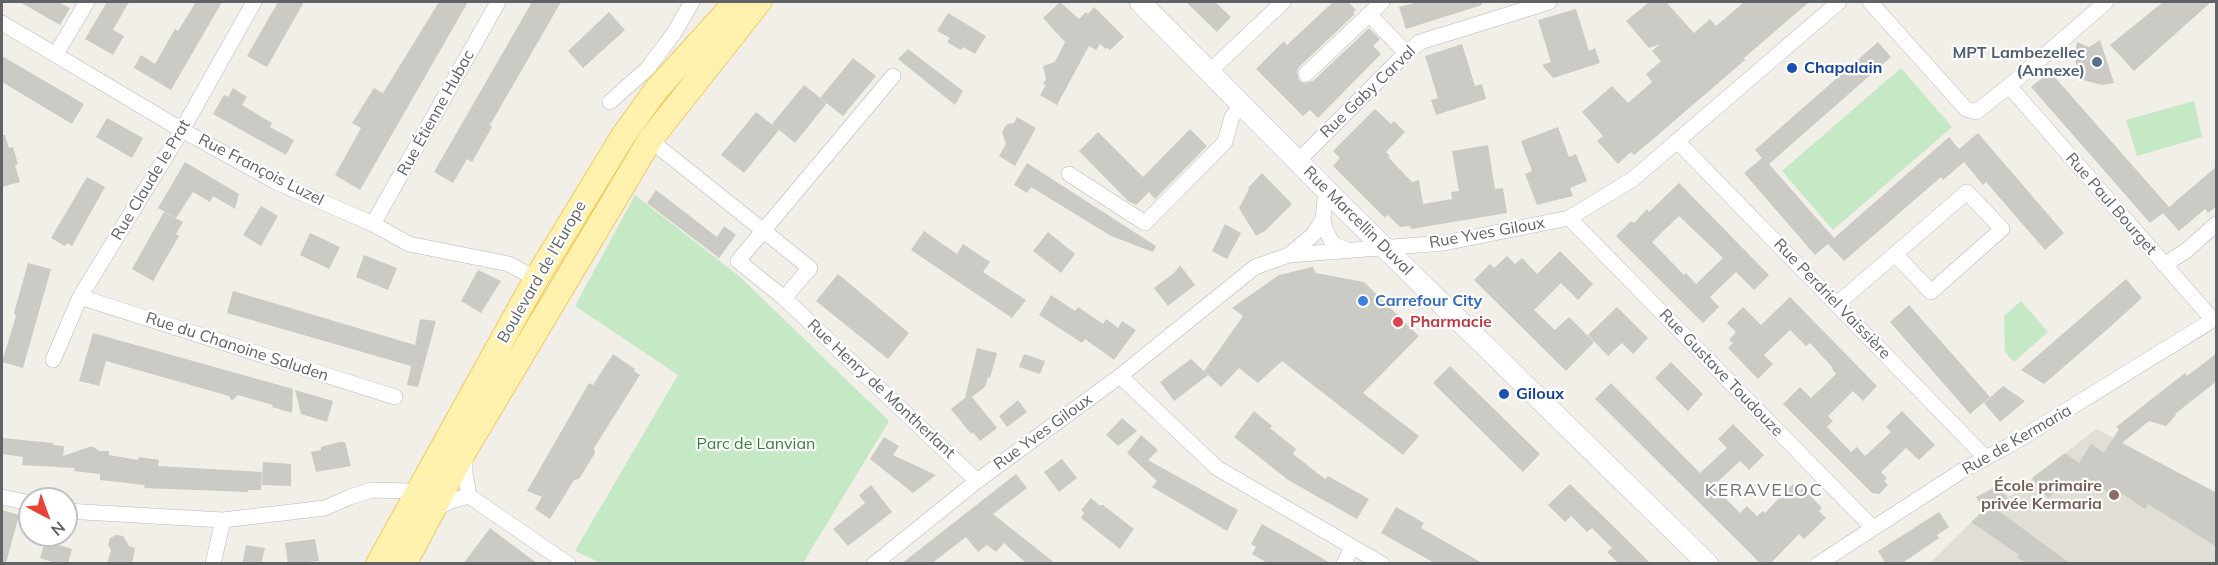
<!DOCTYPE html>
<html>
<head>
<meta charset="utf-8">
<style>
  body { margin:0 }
  #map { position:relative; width:2218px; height:565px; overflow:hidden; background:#f1efe8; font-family:Mulish,sans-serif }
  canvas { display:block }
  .frame { position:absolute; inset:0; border:3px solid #5f6368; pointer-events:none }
  .north { position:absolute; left:18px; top:487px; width:60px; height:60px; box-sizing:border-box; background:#fff; border:2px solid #bfc1c3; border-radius:50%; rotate:139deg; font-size:16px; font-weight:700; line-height:24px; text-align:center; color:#5f6368 }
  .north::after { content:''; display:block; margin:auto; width:21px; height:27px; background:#ea4335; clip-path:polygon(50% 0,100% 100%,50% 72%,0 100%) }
</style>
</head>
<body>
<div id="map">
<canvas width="2218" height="565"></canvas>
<div class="frame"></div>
<div class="north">N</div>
</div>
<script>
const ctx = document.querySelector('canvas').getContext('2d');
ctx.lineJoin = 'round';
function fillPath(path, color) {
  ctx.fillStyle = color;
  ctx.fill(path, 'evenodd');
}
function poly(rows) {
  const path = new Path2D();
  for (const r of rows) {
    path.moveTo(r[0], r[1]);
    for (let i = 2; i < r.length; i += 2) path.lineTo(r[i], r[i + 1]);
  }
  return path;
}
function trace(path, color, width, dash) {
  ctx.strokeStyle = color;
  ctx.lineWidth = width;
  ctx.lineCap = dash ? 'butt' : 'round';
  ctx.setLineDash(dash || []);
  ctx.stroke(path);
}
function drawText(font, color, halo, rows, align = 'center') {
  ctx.font = font + ' Mulish,sans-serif';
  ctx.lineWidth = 4.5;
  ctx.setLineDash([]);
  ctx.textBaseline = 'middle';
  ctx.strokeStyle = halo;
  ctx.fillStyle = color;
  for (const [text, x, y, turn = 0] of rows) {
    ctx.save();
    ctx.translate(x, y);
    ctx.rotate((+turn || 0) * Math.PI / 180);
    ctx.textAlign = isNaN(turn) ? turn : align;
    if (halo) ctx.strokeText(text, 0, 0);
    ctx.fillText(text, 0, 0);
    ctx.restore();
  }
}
fillPath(poly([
  [2096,429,2216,493,2216,563,1929,564,1984,510,1976,497,1999,484,2009,497]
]), '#e1ded6');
fillPath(poly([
  [1901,68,1952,127,1833,230,1782,171],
  [2194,101,2202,137,2137,156,2126,120],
  [635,195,739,276,889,421,803,563,601,563,575,551,678,375,575,306],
  [2021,301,2048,332,2014,362,2005,352,2004,316]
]), '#c5e8c5');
fillPath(poly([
  [20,2,58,2,70,8,60,25],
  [107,2,129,2,113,30,124,36,113,55,85,39],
  [196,2,222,2,171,90,134,68,141,55,155,64,175,29,178,31],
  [278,2,304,2,267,67,247,56],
  [439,2,468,2,360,190,335,175,361,128,352,123,374,88,383,93],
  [532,2,561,2,490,125,492,127,472,162,467,159,453,183,434,172],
  [1060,2,1079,19,1086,12,1088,14,1094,7,1124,37,1110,50,1107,48,1106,49,1100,44,1096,50,1089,46,1057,105,1040,95,1046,85,1043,84,1046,79,1043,66,1055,62,1065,42,1043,18],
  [1186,2,1215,2,1231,17,1217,32],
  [1333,2,1348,2,1356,10,1353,13,1355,14,1299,67,1297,72,1299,80,1304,83,1313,81,1369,28,1380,39,1373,46,1381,54,1318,118,1310,110,1303,116,1256,69,1284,41,1287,45],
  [1418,2,1482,2,1482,5,1406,29,1399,7],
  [1649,2,1666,2,1694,33,1710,19,1716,26,1744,2,1809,2,1744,58,1745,60,1659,134,1634,155,1631,152,1618,164,1597,141,1603,136,1582,112,1612,86,1628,103,1652,82,1646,74,1661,61,1652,51,1660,44,1649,48,1626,21],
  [2163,2,2211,2,2134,71,2110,45],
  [1576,9,1589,51,1595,48,1600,63,1553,78,1542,65,1551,62,1538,20],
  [609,12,625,30,583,68,568,51],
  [948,13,986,36,975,54,963,47,961,50,947,42,950,38,937,31],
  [2100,40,2114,83,2102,85,2078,79,2075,54,2077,42,2089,47],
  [1878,42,1891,57,1769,164,1834,238,1949,137,1959,149,1978,133,2064,233,2045,250,1986,182,1983,185,1964,162,1943,180,1941,177,1844,261,1828,244,1815,255,1744,173,1762,158,1755,150],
  [1462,44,1475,86,1482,84,1486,99,1436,115,1431,100,1438,98,1425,56],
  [908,49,963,91,955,105,898,59],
  [2,56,84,104,72,124,2,82],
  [853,58,876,76,843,116,820,98],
  [2047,74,2052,74,2169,207,2217,166,2217,206,2208,213,2205,209,2179,231,2163,213,2150,223,2031,87],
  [804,85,827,103,795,143,772,124],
  [233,88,247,97,242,105,272,123,270,127,294,140,286,155,213,114,224,95,228,97],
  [1375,109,1391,124,1394,121,1405,132,1386,152,1390,156,1388,157,1412,182,1419,180,1423,204,1452,199,1451,192,1459,191,1452,151,1488,145,1495,189,1503,188,1507,213,1411,229,1410,226,1400,227,1388,215,1385,218,1333,166,1340,158,1333,151],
  [756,112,779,130,744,173,721,155],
  [1017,117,1036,128,1015,166,999,156,1006,144,1002,132,1007,124,1014,123],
  [107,118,143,138,132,158,96,137],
  [1558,127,1569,157,1576,154,1587,181,1570,188,1573,196,1537,205,1525,174,1532,171,1521,141],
  [1190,129,1207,146,1155,199,1149,192,1136,205,1128,201,1079,151,1098,132,1143,177],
  [2,135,5,135,9,148,13,147,18,164,15,165,20,182,2,187],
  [185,162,239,194,235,209,213,196,210,202,193,192,176,218,158,208],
  [1027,163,1156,246,1153,252,1111,236,1031,187,1027,193,1014,185],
  [1262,173,1292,204,1265,231,1256,236,1239,208,1249,189,1248,188],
  [87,177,105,187,72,246,67,243,65,246,51,238],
  [1679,183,1769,275,1754,290,1736,272,1710,297,1719,307,1703,323,1616,236,1631,221,1634,223,1647,209,1649,212],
  [1679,216,1723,258,1696,284,1686,273,1684,275,1652,242],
  [656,190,717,237,724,226,736,235,719,258,647,203],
  [261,206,278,216,261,246,243,235],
  [164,212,183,222,176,234,179,236,153,281,132,269],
  [1225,224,1241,233,1227,259,1212,251],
  [924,231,957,254,963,244,990,262,983,272,1026,300,1012,318,911,250],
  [1048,232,1075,254,1061,273,1033,251],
  [310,233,340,247,329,269,300,255],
  [1560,251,1593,284,1578,300,1561,283,1534,310,1555,330,1569,317,1594,342,1566,371,1474,280,1490,264,1494,268,1507,256,1515,264,1522,258,1537,274],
  [364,255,397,268,388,290,356,277],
  [28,263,51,269,23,368,2,362,16,316,14,313],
  [1180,265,1195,285,1168,306,1154,288,1174,273],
  [1313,267,1316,273,1364,282,1419,336,1363,393,1419,436,1403,455,1282,361,1258,383,1239,368,1221,387,1204,371,1243,316,1232,308,1279,275],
  [478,270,501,281,481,313,461,301],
  [838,274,909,333,888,359,816,301],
  [2126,279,2142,298,2110,327,2044,384,2021,370],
  [233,291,415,345,420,319,436,321,418,387,407,385,411,366,227,313],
  [1051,295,1075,311,1078,307,1103,324,1106,319,1118,328,1122,321,1136,330,1114,360,1085,339,1082,343,1039,315],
  [1790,297,1877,386,1863,401,1853,391,1828,416,1833,421,1827,427,1851,452,1857,447,1865,456,1891,432,1886,427,1902,411,1935,445,1919,460,1906,448,1881,472,1887,478,1884,481,1888,485,1879,494,1872,493,1783,404,1800,387,1811,398,1836,374,1832,369,1833,368,1810,343,1806,346,1790,330,1764,355,1773,364,1758,379,1728,348,1733,343,1729,340,1736,332,1727,323,1743,307,1761,325],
  [1909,305,1990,397,1970,414,1890,322],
  [1617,307,1648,338,1633,354,1622,343,1608,356,1588,335],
  [93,333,293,389,292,413,272,407,273,405,238,395,232,401,229,396,106,361,99,386,79,381],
  [977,348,997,353,990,378,988,377,985,387,972,397,997,428,980,441,973,432,971,434,951,409,965,398],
  [2217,353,2217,381,2175,414,2176,415,2166,426,2149,421,2122,443,2217,493,2217,547,2148,504,2145,509,2121,493,2119,496,2109,490,2108,492,2088,479,2083,481,2069,481,2048,498,2032,478,2065,453,2079,463,2091,444,2104,453,2119,429,2116,427,2185,373,2187,376],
  [613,354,635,369,634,371,640,375,594,448,595,453,579,479,574,480,550,519,535,509,542,497,527,491,589,383,593,385],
  [1024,354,1045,361,1040,374,1019,367],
  [1191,359,1208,375,1174,401,1160,382],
  [1671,362,1703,394,1688,411,1655,378],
  [1450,366,1540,454,1523,472,1433,383],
  [1611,383,1700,473,1727,448,1718,439,1733,424,1764,455,1749,470,1740,461,1713,486,1740,513,1747,506,1757,516,1763,511,1765,513,1793,484,1800,491,1803,488,1822,508,1819,511,1826,518,1804,539,1799,534,1770,564,1761,564,1595,399],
  [2003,386,2025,401,2000,422,1984,403],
  [295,390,333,401,327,422,301,414],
  [1018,400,1027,412,1007,427,999,416],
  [1254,411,1272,426,1270,428,1296,449,1293,454,1325,479,1328,476,1369,499,1357,519,1288,480,1234,437],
  [1122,418,1137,431,1118,446,1106,435],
  [1141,435,1158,450,1148,460,1238,510,1227,531,1152,487,1157,481,1127,453],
  [884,437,899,446,893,455,936,475,913,493,870,459],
  [2,438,53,443,53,445,64,446,63,456,89,447,94,447,99,451,109,451,109,455,138,460,139,457,159,460,158,466,262,472,261,490,248,490,248,492,144,488,145,485,100,480,100,474,74,471,75,468,22,465,23,457,2,454],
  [339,442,345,442,351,466,316,472,311,452,321,450,321,447],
  [1062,459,1077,478,1059,492,1044,472],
  [263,462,291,464,291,486,262,485],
  [1016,474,1027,488,993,514,1056,564,1027,564,1004,543,996,552,987,545,978,552,966,537,931,564,901,564],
  [1570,484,1613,526,1651,564,1619,564,1607,552,1612,548,1592,528,1587,532,1571,516,1565,522,1548,505],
  [871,485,892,512,848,546,833,529,865,503,859,495],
  [1999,486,2008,500,1996,509,2071,564,2027,564,2017,557,2019,555,1971,522,1984,510,1976,497],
  [1091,498,1099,505,1103,505,1134,529,1120,549,1081,518,1084,513,1081,510],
  [1396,507,1424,523,1421,528,1484,564,1436,564,1381,533],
  [2,510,19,515,6,563,2,562],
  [1939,512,1949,527,1937,535,1939,538,1901,564,1886,564,1878,551],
  [1262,524,1303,547,1332,564,1269,564,1252,554,1256,547,1251,544],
  [490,528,503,538,538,564,463,564],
  [116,535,123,536,129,546,135,548,132,564,107,564,111,550,108,545,110,538],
  [315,539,319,561,288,564,285,543],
  [45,541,72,549,68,564,58,564,40,558],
  [246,545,265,548,261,564,242,564]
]), '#cccac5');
const minor = poly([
  [1870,2,1966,109,1976,112,2009,86,2106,2],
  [1369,14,1406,53],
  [2,23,182,130,276,182,373,224,409,244,509,264,536,279],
  [56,54,87,2],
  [1209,72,1283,2],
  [1306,74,1382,2],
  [893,76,738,261,784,298,977,481],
  [2009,86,2213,320],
  [610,102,648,68,674,33,692,2],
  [650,140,810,268,784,298],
  [1677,141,1986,458],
  [1298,161,1406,53,1420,42,1549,2],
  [1069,174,1145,223,1225,142,1232,117,1242,104],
  [1326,190,1323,219,1325,229,1333,244,1347,250],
  [1569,218,1873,528],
  [373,224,498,2],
  [1289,255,1313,235,1323,219],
  [2164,265,2187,250,2216,224],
  [80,297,395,397],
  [1837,304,1967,192,2002,229,1931,292,1895,254],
  [53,360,80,297,182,130,254,2],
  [1120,376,1217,468,1382,564],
  [465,457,465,474,469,496,568,564],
  [2,497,30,503],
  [433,510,451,501,469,496],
  [66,511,223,520,325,508,350,497,372,490,408,491,416,495],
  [213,564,223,520],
  [874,564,977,481,1120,376,1255,267,1289,255,1444,243,1569,218,1633,179,1839,2],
  [1344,564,1352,547],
  [1818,564,1963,470,2010,445,2216,318]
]);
const secondary = poly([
  [1140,2,1347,211,1708,564]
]);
const primary = poly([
  [378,564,536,279,623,136,656,90,736,2],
  [404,564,465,450,650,140,759,2]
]);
trace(minor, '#b5b8bc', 16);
trace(secondary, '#b6babf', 22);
trace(primary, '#f2c960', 26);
trace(minor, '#fff', 15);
trace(secondary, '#fff', 21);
trace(primary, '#fff2af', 24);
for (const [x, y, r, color] of [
  [2097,62,6,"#5c6f8a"],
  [1792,68,6,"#1a4fb4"],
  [1363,301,6,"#3f7fe0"],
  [1398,322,6,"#e0444e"],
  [1504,394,6,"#1a4fb4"],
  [2114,495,6,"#8d6e63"]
]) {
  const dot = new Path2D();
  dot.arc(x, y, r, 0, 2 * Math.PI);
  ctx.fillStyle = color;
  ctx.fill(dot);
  trace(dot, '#fff', 2);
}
drawText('bold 16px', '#4e5e75', '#fff', [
  ["MPT Lambezellec",2085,53],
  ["(Annexe)",2085,71]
], 'right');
drawText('bold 16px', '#164399', '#fff', [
  ["Chapalain",1804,68],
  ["Giloux",1516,394]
], 'left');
drawText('16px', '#5f6368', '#fff', [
  ["Rue Gaby Carval",1368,92,-44],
  ["Rue Étienne Hubac",436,113,-61],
  ["Rue François Luzel",261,170,27],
  ["Rue Claude le Prat",151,180,-59],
  ["Rue Paul Bourget",2111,204,49],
  ["Rue Marcellin Duval",1358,221,45],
  ["Rue Yves Giloux",1487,233,-10],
  ["Boulevard de l'Europe",542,272,-60],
  ["Rue Perdriel Vaissière",1832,299,46],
  ["Rue du Chanoine Saluden",237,347,18],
  ["Rue Gustave Toudouze",1721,373,46],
  ["Rue Henry de Montherlant",881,389,43],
  ["Rue Yves Giloux",1043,432,-36],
  ["Rue de Kermaria",2017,440,-30]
]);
drawText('bold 16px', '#366cbe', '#fff', [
  ["Carrefour City",1375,301]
], 'left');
drawText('bold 16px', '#be3a42', '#fff', [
  ["Pharmacie",1410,322]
], 'left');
drawText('16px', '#348238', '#fff', [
  ["Parc de Lanvian",756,444]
]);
drawText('bold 16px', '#785e54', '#fff', [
  ["École primaire",2102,486],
  ["privée Kermaria",2102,504]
], 'right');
ctx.letterSpacing = '1.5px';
drawText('18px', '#70757a', '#fff', [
  ["KERAVELOC",1764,491]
]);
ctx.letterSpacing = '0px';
</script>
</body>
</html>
